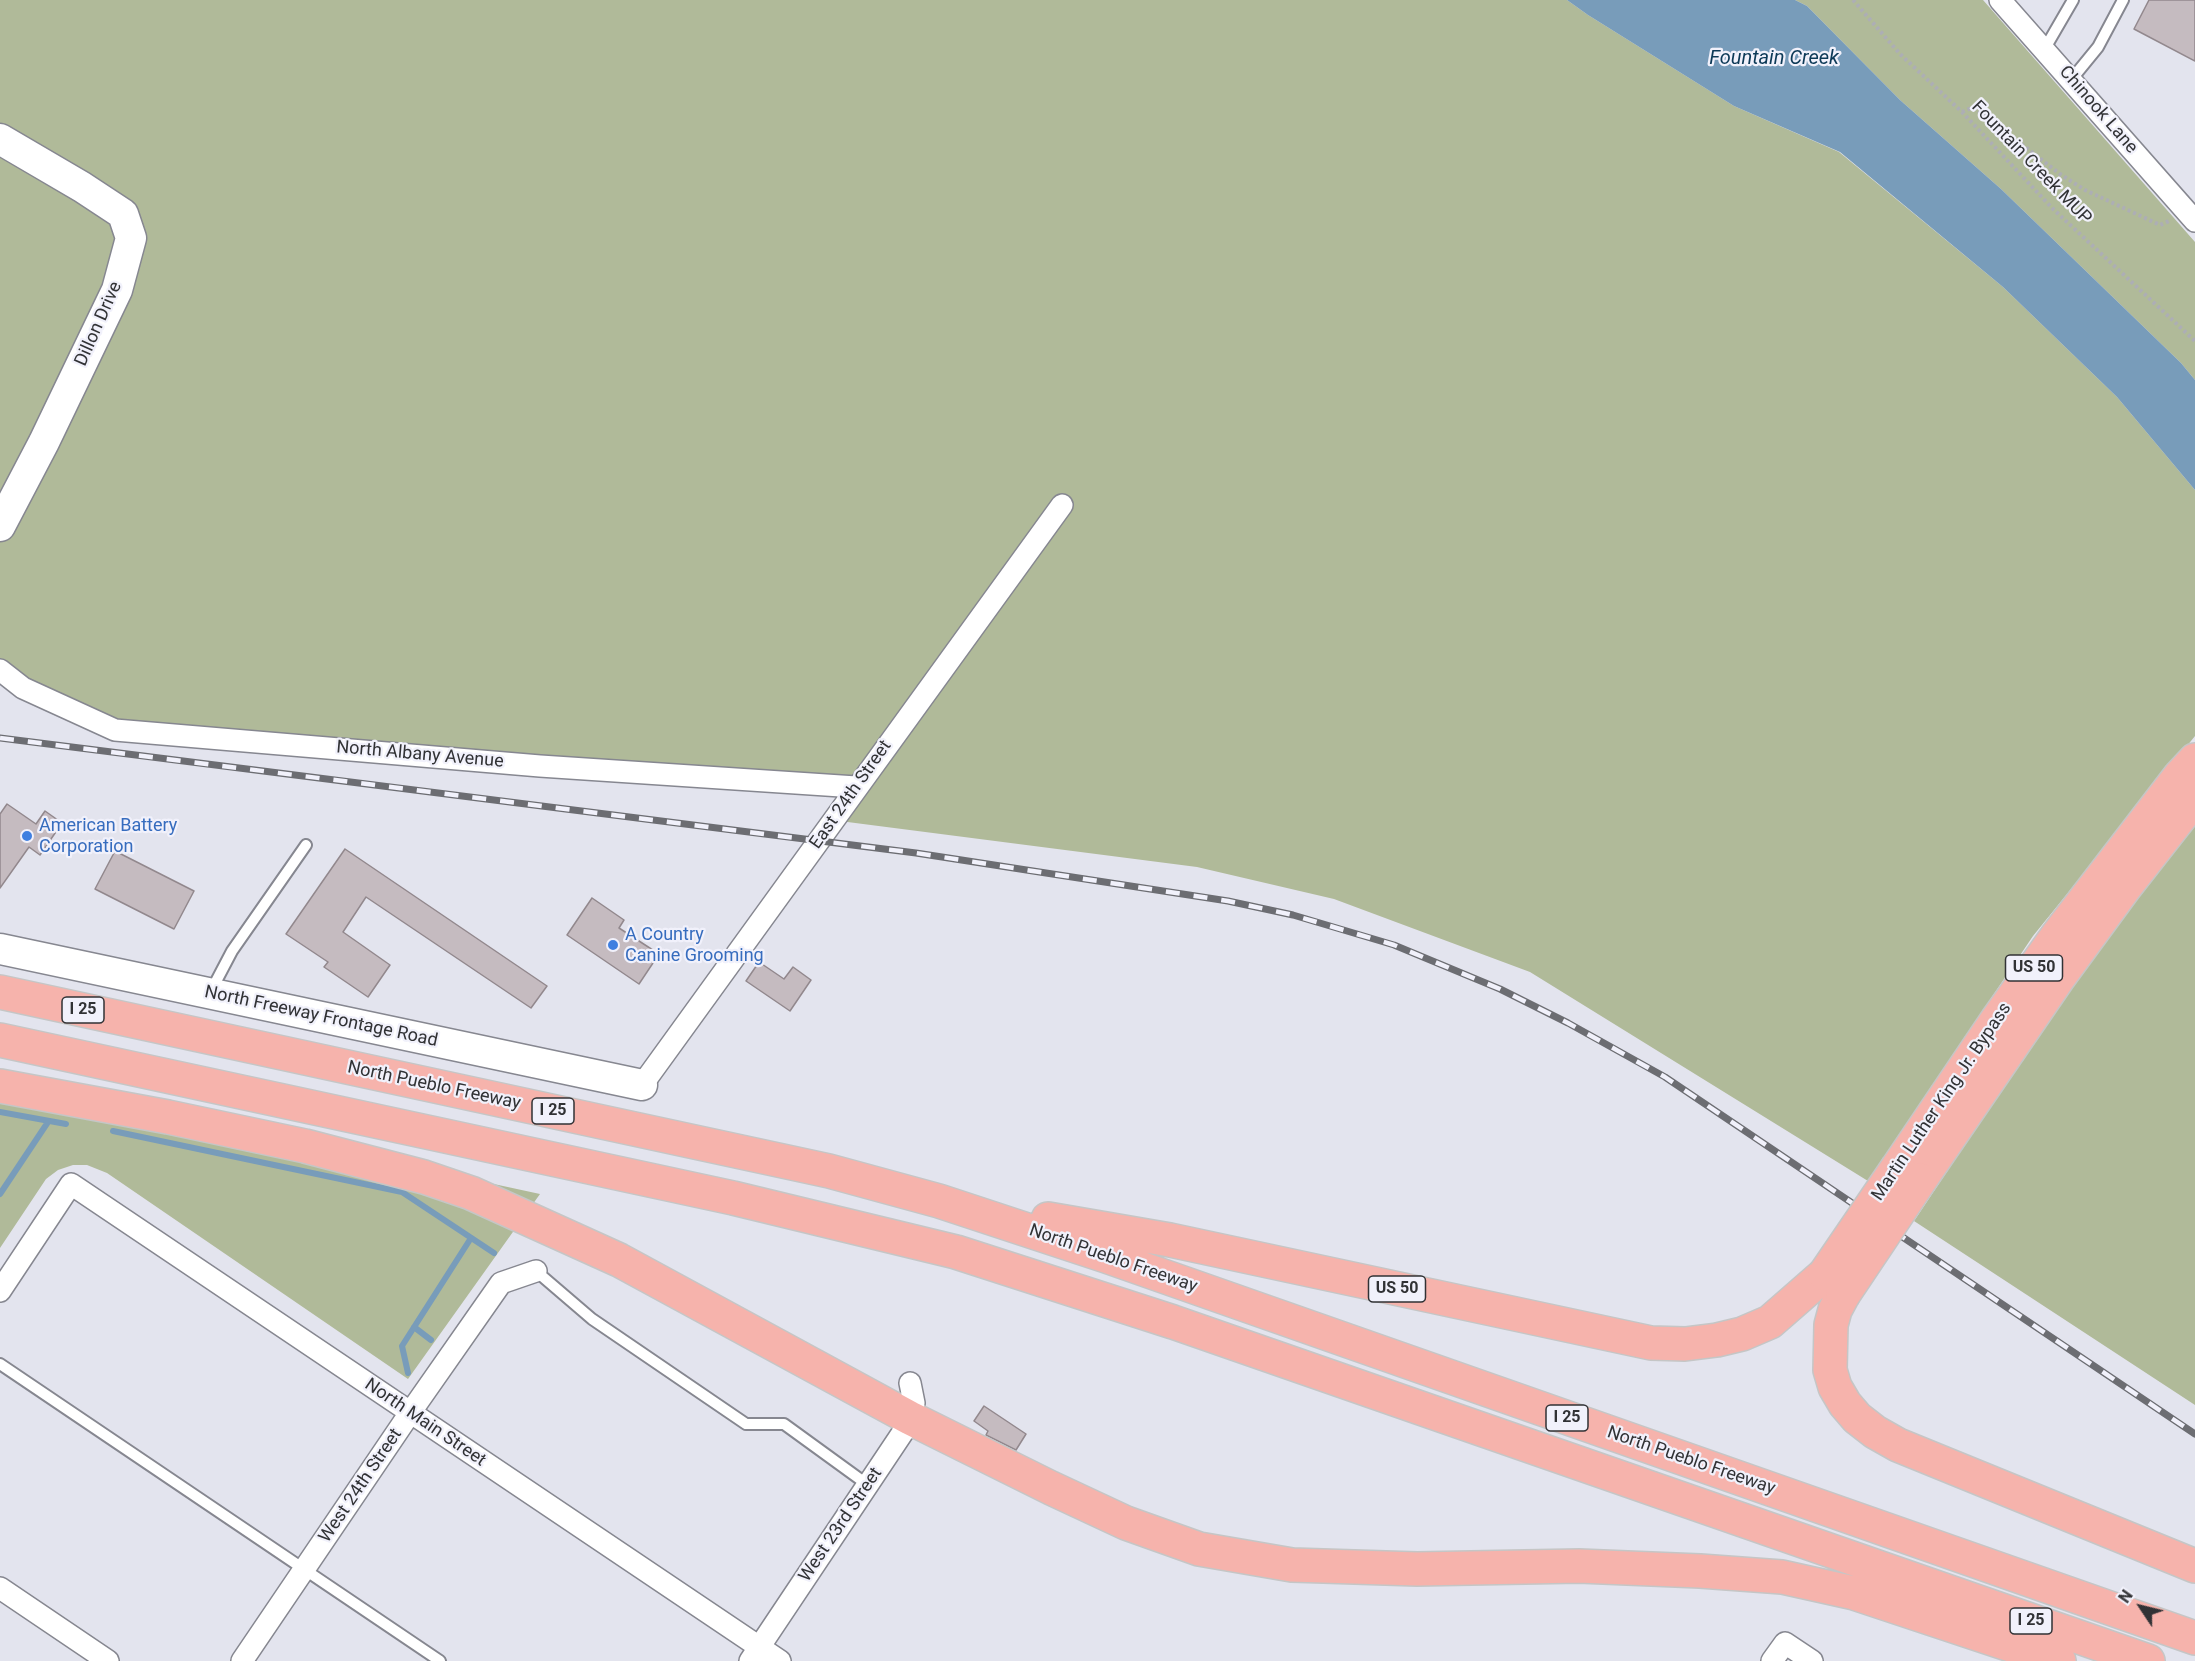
<!DOCTYPE html>
<html>
<head>
<meta charset="utf-8">
<style>
  body { margin:0 }
  #map { position:relative; width:2195px; height:1661px; overflow:hidden; background:#e3e4ee; font-family:Roboto,sans-serif }
  canvas { display:block }
  .north { position:absolute; left:2111px; top:1577px; width:60px; height:60px; -webkit-text-stroke:4px #f1f1fb; paint-order:stroke; rotate:305deg; font-size:16px; font-weight:700; line-height:24px; text-align:center; color:#313235 }
  .north::after { content:''; display:block; margin:auto; width:21px; height:27px; background:#313235; clip-path:polygon(50% 0,100% 100%,50% 72%,0 100%) }
</style>
</head>
<body>
<div id="map">
<canvas width="2195" height="1661"></canvas>
<div class="north">N</div>
</div>
<script>
const ctx = document.querySelector('canvas').getContext('2d');
ctx.lineJoin = 'round';
function fillPath(path, color) {
  ctx.fillStyle = color;
  ctx.fill(path, 'evenodd');
}
function poly(rows) {
  const path = new Path2D();
  for (const r of rows) {
    path.moveTo(r[0], r[1]);
    for (let i = 2; i < r.length; i += 2) path.lineTo(r[i], r[i + 1]);
  }
  return path;
}
function trace(path, color, width, dash) {
  ctx.strokeStyle = color;
  ctx.lineWidth = width;
  ctx.lineCap = dash ? 'butt' : 'round';
  ctx.setLineDash(dash || []);
  ctx.stroke(path);
}
function drawText(font, color, halo, rows, align = 'center') {
  ctx.font = font + ' Roboto,sans-serif';
  ctx.lineWidth = 4.5;
  ctx.setLineDash([]);
  ctx.textBaseline = 'middle';
  ctx.strokeStyle = halo;
  ctx.fillStyle = color;
  for (const [text, x, y, turn = 0] of rows) {
    ctx.save();
    ctx.translate(x, y);
    ctx.rotate((+turn || 0) * Math.PI / 180);
    ctx.textAlign = isNaN(turn) ? turn : align;
    if (halo) ctx.strokeText(text, 0, 0);
    ctx.fillText(text, 0, 0);
    ctx.restore();
  }
}
fillPath(poly([
  [0,0,1567,0,1588,15,1734,106,1839,152,2003,287,2117,397,2195,490,2195,736,2033,936,1868,1181,1530,972,1334,899,1197,867,832,820,856,788,115,730,0,670],
  [1795,0,1983,0,2195,242,2195,380,2181,363,2001,189,1900,100,1807,6],
  [2195,821,2195,1405,1914,1221,2090,957],
  [0,1077,540,1194,408,1379,107,1173,87,1165,73,1165,58,1170,46,1179,0,1248]
]), '#b0ba99');
fillPath(poly([
  [1567,0,1795,0,1807,6,1900,100,2001,189,2181,363,2195,380,2195,490,2117,397,2003,287,1840,152,1734,106,1588,15]
]), '#789cba');
trace(poly([
  [0,1112,66,1124],
  [113,1131,402,1192,494,1253],
  [0,1194,48,1122],
  [414,1327,431,1340],
  [408,1373,402,1346,471,1238]
]), '#789cba', 6);
const building = poly([
  [2149,0,2195,0,2195,61,2134,29,2149,0],
  [7,804,36,824,45,811,62,823,40,855,29,847,0,888,0,814,7,804],
  [345,849,547,986,531,1008,366,897,343,932,390,965,368,997,324,967,328,962,286,934,345,849],
  [115,851,194,891,174,929,95,889,115,851],
  [592,898,624,920,619,928,659,954,639,984,567,935,592,898],
  [759,962,784,979,793,967,811,980,790,1011,746,981,759,962],
  [984,1406,1026,1434,1016,1450,986,1435,988,1431,974,1421,984,1406]
]);
fillPath(building, '#c5bbc0');
trace(building, '#92888d', 1.5);
const lane = poly([
  [2044,50,2073,0],
  [2071,80,2098,47,2123,0],
  [211,991,232,951,306,845],
  [536,1271,592,1319,746,1424,784,1424,868,1485],
  [0,1364,440,1661]
]);
const street = poly([
  [2000,0,2195,221],
  [0,670,23,688,115,730,540,766,856,787],
  [642,1085,1062,505],
  [0,1291,71,1184,780,1661],
  [0,1588,108,1661],
  [242,1661,410,1413,501,1283,536,1271],
  [750,1661,907,1426,914,1403,910,1383],
  [1772,1661,1785,1643,1812,1661]
]);
const secondary = poly([
  [0,139,82,187,123,214,131,238,117,290,44,442,0,526],
  [0,949,642,1085]
]);
const highway = poly([
  [0,992,829,1171,939,1201,1106,1256,2195,1638],
  [0,1040,733,1198,956,1252,1173,1322,2148,1661],
  [0,1086,168,1117,305,1146,424,1177,471,1193,619,1260,910,1418,1051,1488,1126,1523,1199,1549,1292,1565,1417,1569,1579,1566,1700,1571,1782,1577,1854,1593,2059,1661],
  [1898,1167,1997,1020,2057,936,2180,776,2195,760],
  [1920,1180,2059,977,2125,887,2195,798],
  [1048,1219,1170,1240,1651,1343,1685,1344,1717,1340,1742,1334,1770,1322,1825,1274],
  [1843,1295,1835,1310,1831,1325,1830,1370,1835,1387,1845,1404,1857,1418,1875,1432,1898,1445,2195,1566]
]);
trace(lane, '#868790', 14);
trace(street, '#868790', 24);
trace(secondary, '#868790', 33);
trace(highway, '#c5c6c6', 36);
trace(poly([
  [1853,0,1900,54,1962,112,2052,208,2195,341],
  [1962,112,1971,108,1976,109,2060,174,2085,190,2160,225,2169,221]
]), '#adaeb5', 4, [3, 3]);
trace(lane, '#fff', 10);
trace(street, '#fff', 21);
trace(secondary, '#fff', 30);
trace(highway, '#f6b3ac', 33);
const rail = poly([
  [0,738,916,853,1228,901,1293,915,1394,945,1500,989,1568,1023,1665,1077,2195,1434]
]);
trace(rail, '#6c6d72', 7);
trace(rail, '#f1f1fb', 4.5, [14]);
const highwayBridge = poly([
  [1825,1274,1898,1167],
  [1843,1295,1920,1180]
]);
trace(highwayBridge, '#c5c6c6', 36, []);
trace(highwayBridge, '#f6b3ac', 33);
for (const [x, y, r, color] of [
  [27,836,6,"#3f7fe0"],
  [613,945,6,"#3f7fe0"]
]) {
  const dot = new Path2D();
  dot.arc(x, y, r, 0, 2 * Math.PI);
  ctx.fillStyle = color;
  ctx.fill(dot);
  trace(dot, '#f1f1fb', 2);
}
for (const [x, y, w] of [
  [2034,968,57],
  [83,1010,42],
  [553,1111,42],
  [1397,1289,57],
  [1567,1418,42],
  [2031,1621,42]
]) {
  const box = new Path2D();
  box.roundRect(x - w / 2, y - 13, w, 26, 4.5);
  ctx.fillStyle = '#f1f1fb';
  ctx.fill(box);
  trace(box, '#313235', 1.5);
}
drawText('bold 16px', '#313235', null, [
  ["US 50",2034,968],
  ["I 25",83,1010],
  ["I 25",553,1111],
  ["US 50",1397,1289],
  ["I 25",1567,1418],
  ["I 25",2031,1621]
]);
drawText('18px', '#313235', '#f1f1fb', [
  ["Chinook Lane",2098,110,49],
  ["Fountain Creek MUP",2031,163,46],
  ["Dillon Drive",99,324,-66],
  ["North Albany Avenue",420,755,5],
  ["East 24th Street",851,795,-55],
  ["North Freeway Frontage Road",321,1017,12],
  ["North Pueblo Freeway",434,1086,12],
  ["Martin Luther King Jr. Bypass",1942,1102,-56],
  ["North Pueblo Freeway",1113,1259,19],
  ["North Main Street",425,1423,34],
  ["North Pueblo Freeway",1691,1461,19],
  ["West 24th Street",361,1486,-56],
  ["West 23rd Street",841,1525,-56]
]);
drawText('18px', '#366cbe', '#f1f1fb', [
  ["American Battery",39,826],
  ["Corporation",39,847],
  ["A Country",625,935],
  ["Canine Grooming",625,956]
], 'left');
drawText('italic 20px', '#0c3957', '#f1f1fb', [
  ["Fountain Creek",1774,59]
]);
</script>
</body>
</html>
